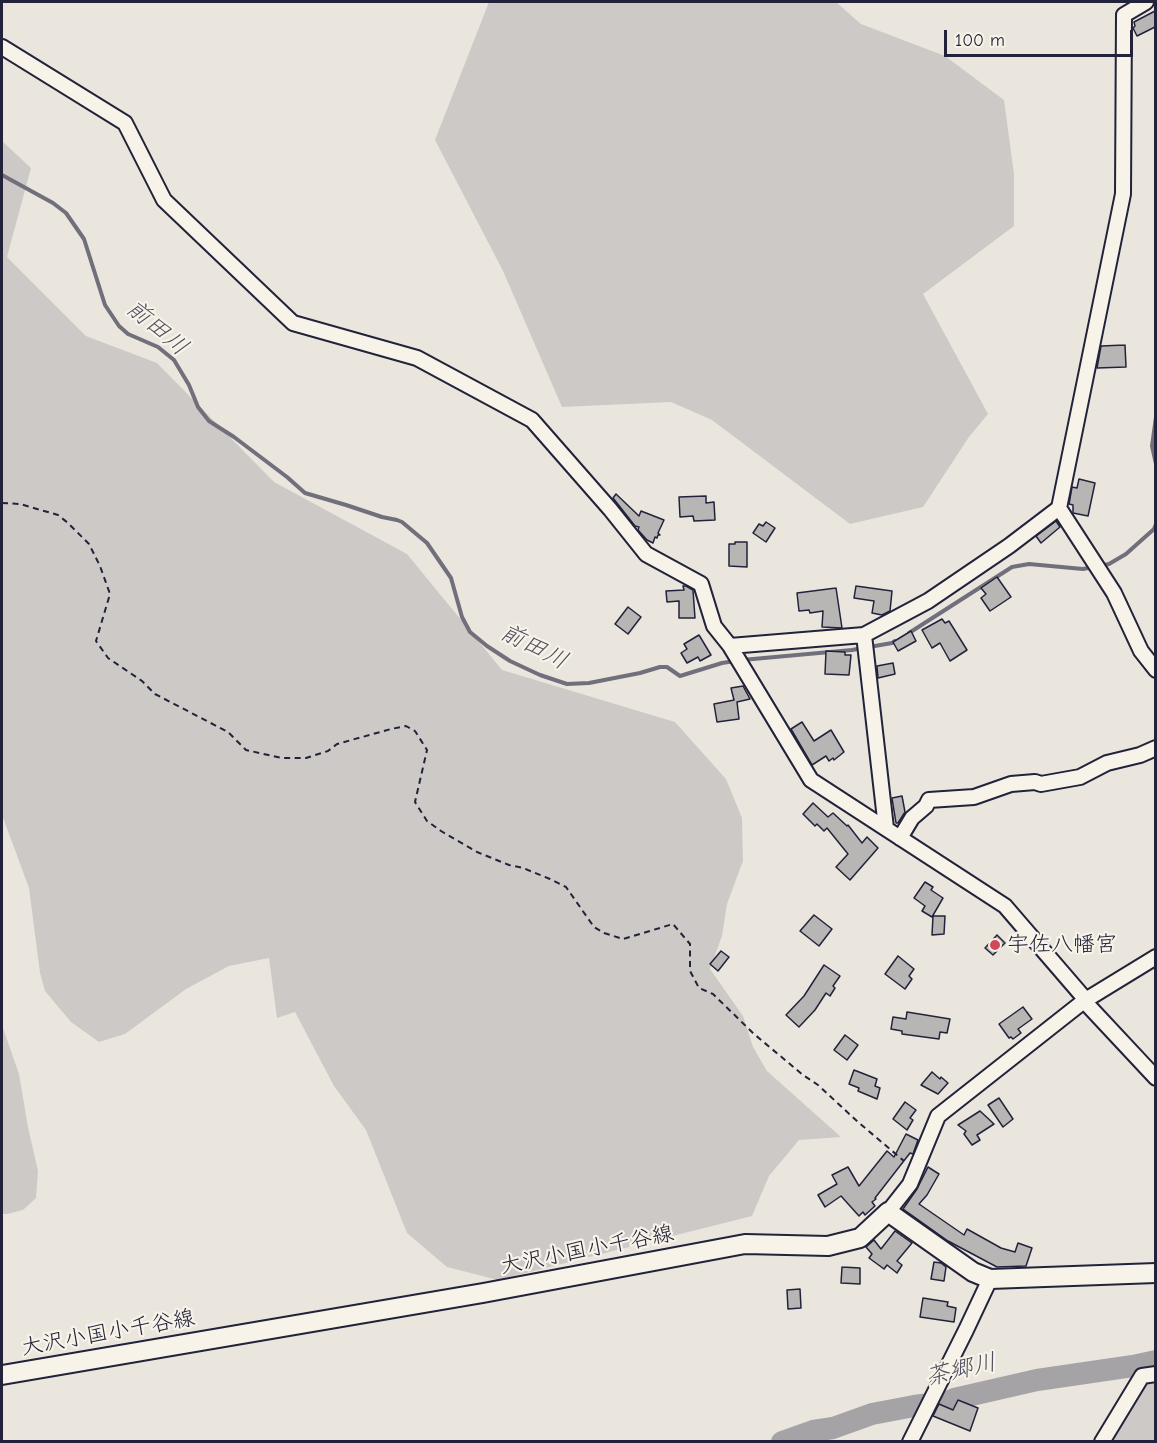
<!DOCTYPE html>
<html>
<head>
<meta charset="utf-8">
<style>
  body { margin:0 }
  #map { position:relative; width:1157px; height:1443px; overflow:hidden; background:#eae6de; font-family:"Comic Neue",sans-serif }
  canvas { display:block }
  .frame { position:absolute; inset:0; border:3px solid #22223b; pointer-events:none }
  .scale { position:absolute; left:944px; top:30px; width:189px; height:27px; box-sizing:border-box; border:3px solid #22223b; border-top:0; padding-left:8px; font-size:18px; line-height:21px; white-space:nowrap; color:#22223b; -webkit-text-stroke:4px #f7f3e8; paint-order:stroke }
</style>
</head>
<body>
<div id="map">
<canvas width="1157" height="1443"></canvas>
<div class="frame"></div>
<div class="scale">100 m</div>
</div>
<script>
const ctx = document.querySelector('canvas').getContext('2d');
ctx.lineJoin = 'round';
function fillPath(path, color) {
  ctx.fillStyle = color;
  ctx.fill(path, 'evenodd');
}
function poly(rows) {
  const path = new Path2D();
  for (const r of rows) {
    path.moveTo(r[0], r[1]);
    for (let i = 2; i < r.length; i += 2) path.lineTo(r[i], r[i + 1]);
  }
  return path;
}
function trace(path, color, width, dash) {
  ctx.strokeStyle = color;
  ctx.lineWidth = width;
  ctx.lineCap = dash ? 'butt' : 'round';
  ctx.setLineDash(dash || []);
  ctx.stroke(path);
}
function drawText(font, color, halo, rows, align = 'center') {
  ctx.font = font + ' "Comic Neue","Klee One",sans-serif';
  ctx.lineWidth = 4.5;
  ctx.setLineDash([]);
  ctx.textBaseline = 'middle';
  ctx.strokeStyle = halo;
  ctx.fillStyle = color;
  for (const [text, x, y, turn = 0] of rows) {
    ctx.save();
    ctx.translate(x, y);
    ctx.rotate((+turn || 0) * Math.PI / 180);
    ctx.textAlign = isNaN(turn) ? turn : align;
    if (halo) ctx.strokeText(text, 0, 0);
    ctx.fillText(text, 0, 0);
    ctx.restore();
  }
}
fillPath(poly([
  [489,2,836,2,861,24,945,56,1004,100,1014,174,1014,226,923,294,988,414,969,437,923,507,850,524,712,420,671,402,562,407,503,271,435,140],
  [2,141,31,168,7,257,86,336,157,363,274,482,407,554,502,670,675,722,726,779,742,818,743,861,727,904,722,936,710,969,743,1016,753,1047,767,1071,841,1137,799,1140,769,1176,752,1216,498,1280,447,1267,407,1233,366,1130,334,1086,295,1012,277,1018,269,958,229,966,186,989,125,1034,99,1042,71,1022,45,991,40,973,29,888,2,815],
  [2,1025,19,1074,28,1127,38,1171,36,1198,23,1210,7,1214,2,1214],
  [1155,1378,1155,1441,1108,1442,1150,1379]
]), '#cdc9c6');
trace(poly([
  [2,175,53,203,66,213,84,239,105,305,119,326,128,334,158,347,174,360,189,385,198,407,209,421,234,437,287,477,305,493,346,505,382,517,397,520,402,522,427,543,451,578,462,617,470,632,487,646,510,661,540,675,567,684,589,683,640,673,660,667,667,667,680,676,722,663,735,661],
  [1156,417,1152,446,1156,464],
  [909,633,1012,567,1029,564,1083,569,1109,564,1126,554,1154,529,1156,524],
  [742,660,852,650,892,643,895,641]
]), '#716f7b', 4);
trace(poly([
  [782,1442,813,1431,833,1428,872,1414,914,1406,947,1402,954,1399,1037,1380,1133,1366,1156,1361]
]), '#a6a3a6', 22);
const building = poly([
  [1155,11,1155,27,1137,36,1133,28,1135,26,1134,22,1155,11],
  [1125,345,1126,367,1097,368,1101,346,1125,345],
  [1079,479,1095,483,1088,516,1073,513,1073,505,1069,504,1072,487,1077,488,1079,479],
  [616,494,639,516,641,511,664,520,658,533,660,535,658,535,657,538,655,537,653,543,647,540,638,530,639,527,635,526,613,498,616,494],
  [706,496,706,503,714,502,715,520,694,521,693,516,680,517,679,497,706,496],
  [1056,521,1060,527,1041,543,1036,536,1056,521],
  [766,522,775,528,766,542,753,533,759,524,763,526,766,522],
  [735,542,747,542,747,567,729,566,729,544,735,544,735,542],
  [997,577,1011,597,990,611,981,598,986,594,981,588,997,577],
  [683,586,686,586,693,590,695,618,679,618,679,601,667,602,666,591,684,590,683,586],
  [856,586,892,591,890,611,882,615,872,613,874,601,854,598,856,586],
  [836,588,842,628,822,627,823,611,810,613,809,610,799,611,797,593,836,588],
  [628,607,641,617,628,634,615,624,628,607],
  [942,619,945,623,949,621,967,650,950,661,940,643,932,648,922,630,942,619],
  [911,631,916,641,898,651,893,642,911,631],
  [699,635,711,655,700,661,698,657,687,663,681,653,687,649,684,644,699,635],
  [826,651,845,652,845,655,851,655,849,675,825,674,826,651],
  [893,663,895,674,878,678,877,666,893,663],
  [743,686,750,699,737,702,739,719,717,722,714,704,734,700,731,688,743,686],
  [802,722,814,741,831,730,844,752,834,760,833,758,829,761,826,756,812,765,791,729,802,722],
  [902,796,905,812,898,823,896,823,892,798,902,796],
  [813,803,828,817,833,813,847,826,848,825,862,843,867,837,878,848,850,880,836,867,848,854,827,828,824,831,817,824,815,826,803,814,813,803],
  [925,882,933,887,931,890,943,898,932,917,922,911,925,906,914,898,925,882],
  [814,915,832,929,819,946,800,931,814,915],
  [933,916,945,916,944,934,932,935,933,916],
  [997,935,1005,943,993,955,985,948,997,935],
  [721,951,729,957,718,971,710,964,721,951],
  [898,956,914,969,909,976,912,979,905,989,885,974,898,956],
  [824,965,840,976,833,986,835,988,830,996,826,993,815,1010,799,1027,786,1015,804,996,824,965],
  [1023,1007,1032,1019,1018,1029,1021,1033,1013,1039,1011,1037,1009,1038,999,1024,1023,1007],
  [907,1012,950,1019,947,1033,940,1032,939,1039,902,1034,902,1031,891,1029,893,1017,906,1019,907,1012],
  [845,1035,858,1045,847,1060,834,1050,845,1035],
  [854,1070,877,1079,875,1086,880,1088,877,1099,858,1091,859,1088,849,1084,854,1070],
  [932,1072,940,1079,941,1077,948,1083,938,1094,921,1085,932,1072],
  [999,1098,1013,1119,1003,1127,988,1105,999,1098],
  [905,1102,916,1110,910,1118,913,1120,907,1130,893,1119,905,1102],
  [980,1111,994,1124,977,1135,980,1140,972,1145,964,1134,966,1131,958,1125,980,1111],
  [906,1134,918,1140,913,1154,910,1153,875,1198,876,1199,872,1202,875,1206,865,1215,863,1212,859,1216,841,1196,825,1207,818,1195,837,1184,832,1175,848,1167,859,1186,887,1151,894,1157,906,1134],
  [928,1167,939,1174,927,1195,919,1204,964,1235,967,1229,1001,1248,1015,1252,1018,1243,1032,1248,1026,1266,997,1267,948,1241,903,1209,917,1189,928,1167],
  [895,1231,912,1243,897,1261,902,1265,897,1273,887,1265,884,1269,869,1258,872,1254,866,1247,874,1240,881,1249,895,1231],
  [934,1262,941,1263,946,1267,944,1281,931,1279,934,1262],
  [842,1267,860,1268,860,1284,841,1283,842,1267],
  [800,1289,801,1308,788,1309,787,1290,800,1289],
  [923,1298,948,1302,947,1306,956,1308,954,1322,920,1317,923,1298],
  [958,1400,978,1408,970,1431,933,1416,939,1404,953,1410,958,1400]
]);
fillPath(building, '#b8b6b5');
trace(building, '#22223b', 1.5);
const minor = poly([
  [2,47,125,123,164,200,293,323,417,358,532,420,610,509,646,554,701,584,714,626,730,646,811,780,1005,906,1086,1000],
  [1059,508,1114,593,1141,651,1156,670],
  [864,635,886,828],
  [730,646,864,635,928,601,1009,546,1059,508,1123,194,1124,15,1146,2],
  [900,838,912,818,926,806,929,800,974,797,1011,784,1035,782,1041,784,1080,777,1107,763,1140,755,1156,748],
  [1084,1001,1156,1078],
  [888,1212,910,1184,938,1116,1084,1001,1156,957],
  [910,1442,966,1330,990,1279],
  [1102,1442,1142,1376,1156,1374]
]);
const major = poly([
  [2,1375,483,1293,745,1244,828,1246,860,1238,888,1212,973,1272,990,1279,1156,1273]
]);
trace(minor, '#22223b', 18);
trace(major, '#22223b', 22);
trace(poly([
  [2,503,20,504,58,515,68,523,89,544,100,566,110,594,96,641,108,658,142,681,155,694,228,732,246,750,282,758,306,758,328,751,337,744,391,729,406,726,415,731,427,750,415,802,427,821,441,831,477,852,509,865,523,868,550,879,566,887,594,927,604,933,623,939,673,924,690,944,690,971,699,988,713,994,754,1034,803,1075,818,1085,858,1122,904,1161]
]), '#22223b', 2, [6, 4.5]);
trace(minor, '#f7f3e8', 14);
trace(major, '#f7f3e8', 18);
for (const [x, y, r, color] of [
  [995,945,6,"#d1495b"]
]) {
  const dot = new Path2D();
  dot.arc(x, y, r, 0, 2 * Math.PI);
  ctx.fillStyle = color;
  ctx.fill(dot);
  trace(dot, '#f7f3e8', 2);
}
drawText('22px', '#22223b', '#f7f3e8', [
  ["宇佐八幡宮",1007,945]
], 'left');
drawText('22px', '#22223b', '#f7f3e8', [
  ["大沢小国小千谷線",587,1250,-11],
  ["大沢小国小千谷線",108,1333,-10]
]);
drawText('italic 24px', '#504f60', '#f7f3e8', [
  ["前田川",157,328,40],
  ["前田川",534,647,27],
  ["茶郷川",961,1370,-13]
]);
</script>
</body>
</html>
